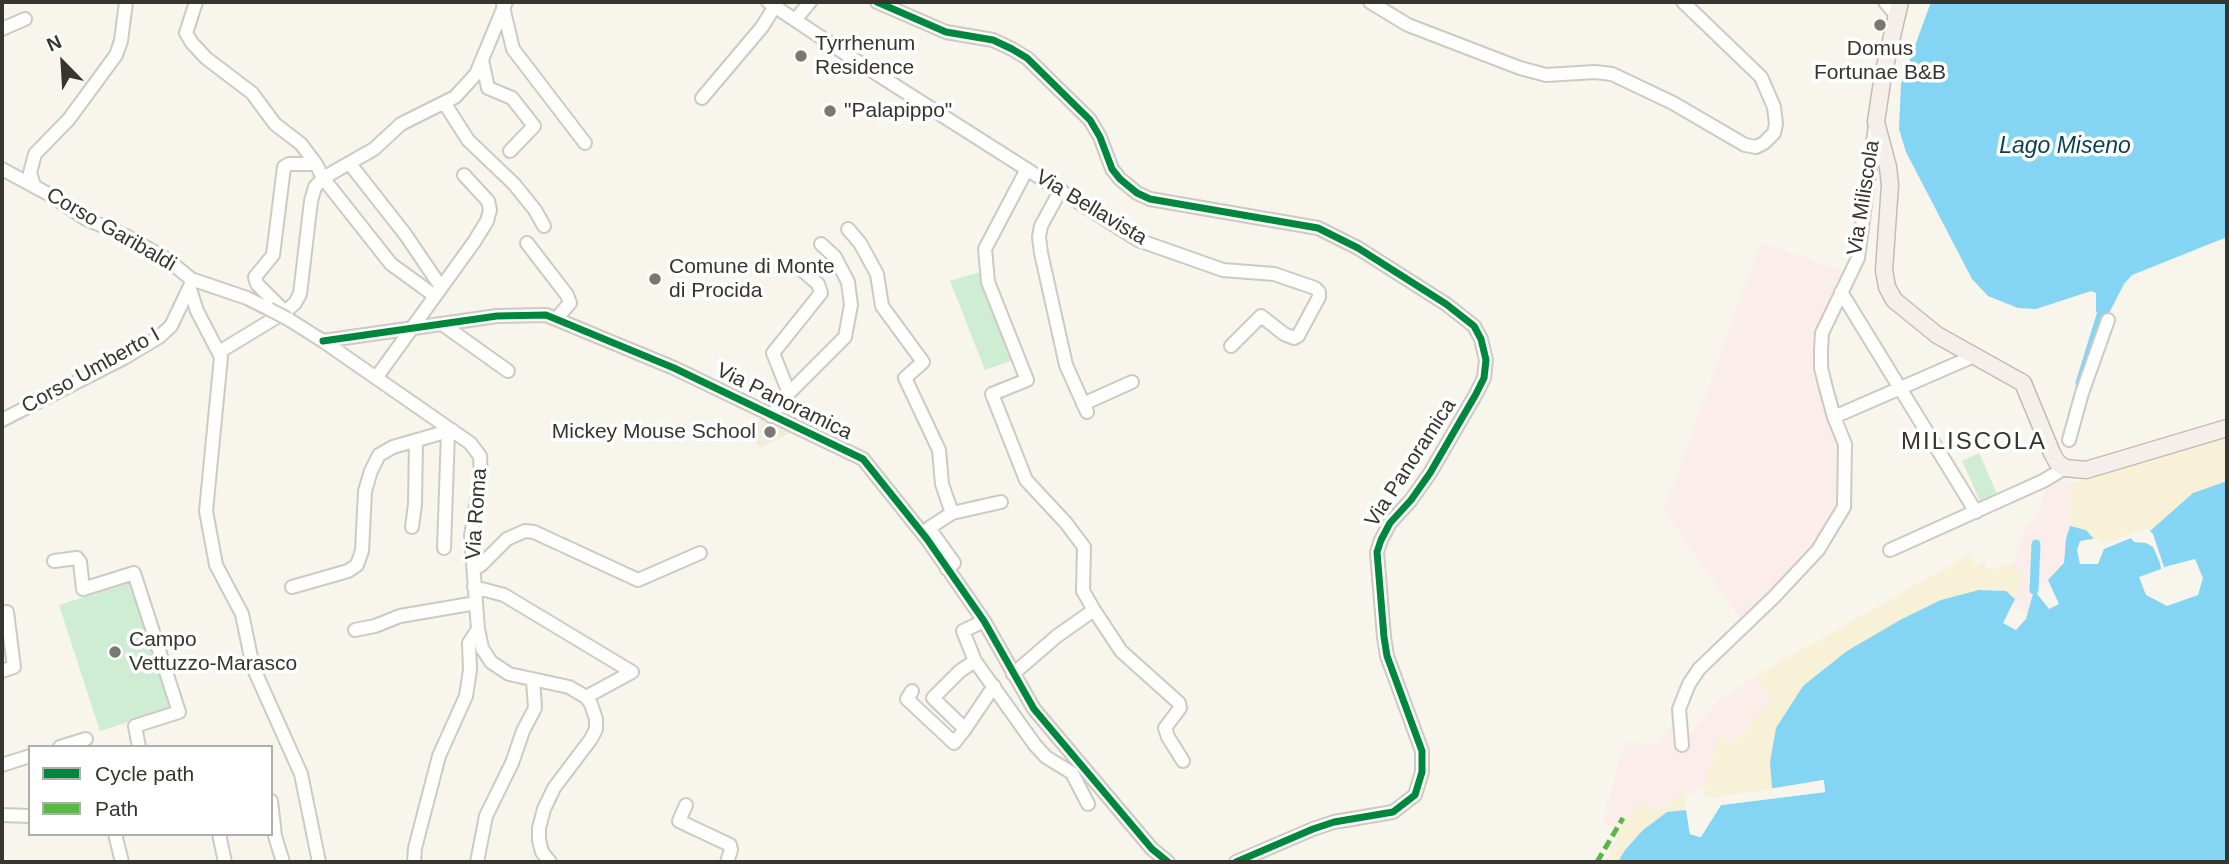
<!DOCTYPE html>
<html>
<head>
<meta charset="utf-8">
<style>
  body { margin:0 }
  #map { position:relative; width:2229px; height:864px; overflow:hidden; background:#f7f5ec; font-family:Arial,sans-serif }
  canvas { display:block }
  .frame { position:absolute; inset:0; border:4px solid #37352f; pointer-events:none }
  .legend { position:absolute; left:28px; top:745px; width:245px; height:91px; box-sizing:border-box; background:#fff; border:2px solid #afaeac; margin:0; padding:9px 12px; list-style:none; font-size:21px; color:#37352f }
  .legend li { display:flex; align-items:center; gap:14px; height:35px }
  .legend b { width:35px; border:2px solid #afaeac }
  .north { position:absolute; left:28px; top:28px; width:70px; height:70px; -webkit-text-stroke:5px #fff; paint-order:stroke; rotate:336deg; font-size:19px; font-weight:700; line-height:28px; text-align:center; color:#37352f }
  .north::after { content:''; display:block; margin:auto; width:24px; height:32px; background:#37352f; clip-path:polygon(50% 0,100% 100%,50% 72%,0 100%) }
</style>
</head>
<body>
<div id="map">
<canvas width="2229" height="864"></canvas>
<div class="frame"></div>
<ul class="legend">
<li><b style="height:9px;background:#00873e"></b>Cycle path</li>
<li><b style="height:9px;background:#58b947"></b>Path</li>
</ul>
<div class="north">N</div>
</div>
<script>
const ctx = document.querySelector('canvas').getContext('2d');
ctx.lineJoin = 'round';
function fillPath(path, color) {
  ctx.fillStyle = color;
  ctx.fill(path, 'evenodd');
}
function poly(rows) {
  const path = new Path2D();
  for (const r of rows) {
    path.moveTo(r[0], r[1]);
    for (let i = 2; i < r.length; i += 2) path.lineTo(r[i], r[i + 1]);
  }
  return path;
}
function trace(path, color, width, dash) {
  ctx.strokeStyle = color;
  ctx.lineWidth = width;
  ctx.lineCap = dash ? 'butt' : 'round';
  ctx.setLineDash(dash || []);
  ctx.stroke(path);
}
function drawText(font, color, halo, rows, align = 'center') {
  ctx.font = font + ' Arial,sans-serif';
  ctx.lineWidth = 7;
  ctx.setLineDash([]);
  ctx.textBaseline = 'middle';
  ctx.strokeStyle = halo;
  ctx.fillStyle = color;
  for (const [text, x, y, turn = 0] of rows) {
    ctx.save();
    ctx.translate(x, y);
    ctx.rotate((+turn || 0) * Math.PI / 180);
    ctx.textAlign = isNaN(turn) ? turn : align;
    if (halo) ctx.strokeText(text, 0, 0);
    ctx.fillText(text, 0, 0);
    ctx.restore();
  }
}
fillPath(poly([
  [1761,242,1845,272,1818,346,1840,442,1841,492,1838,509,1820,547,1743,623,1664,510],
  [2047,480,2072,483,2070,526,2066,539,2064,563,2048,580,2034,590,2028,612,2011,608,2015,599,2006,591,1983,590,1988,571,2014,562,2025,526,2037,518],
  [1757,675,1771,697,1732,745,1719,735,1704,786,1628,834,1603,823,1618,764,1626,742,1656,746,1677,718,1683,742,1719,700]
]), '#faedea');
fillPath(poly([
  [762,417,794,431,760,448,748,434]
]), '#f1ecdb');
fillPath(poly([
  [980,272,980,279,1013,360,985,370,950,281],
  [1979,453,1997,494,1980,501,1962,461],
  [132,582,174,707,100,731,59,605]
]), '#ceedd2');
fillPath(poly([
  [2227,435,2227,481,2193,493,2150,531,2102,548,2070,526,2072,483,2152,460],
  [1969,555,1975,566,1984,560,1988,570,2014,563,2022,575,2015,599,2006,591,1979,590,1770,762,1772,789,1705,798,1704,786,1719,734,1732,745,1771,698,1757,675],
  [1683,792,1686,810,1667,812,1625,850,1618,862,1605,862,1626,819,1641,801,1651,813]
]), '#f7f1d8');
fillPath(poly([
  [1931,2,2227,2,2227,237,2132,275,2124,284,2107,317,2096,312,2096,293,2091,291,2036,309,2018,308,1988,296,1972,279,1906,152,1899,129,1901,84],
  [2227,481,2227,862,1618,862,1625,850,1643,830,1667,812,1686,810,1690,834,1700,837,1721,805,1825,792,1823,780,1772,789,1770,762,1776,728,1803,686,1847,651,1902,619,1941,600,1979,590,2006,591,2015,599,2003,623,2016,630,2026,619,2034,590,2049,609,2059,604,2048,580,2064,563,2066,539,2070,526,2086,530,2102,548,2150,531,2193,493]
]), '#84d4f3');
fillPath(poly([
  [2147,528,2153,534,2164,567,2195,559,2203,578,2198,595,2167,606,2146,595,2139,577,2161,569,2160,563,2153,547,2146,543,2134,542,2131,538,2104,549,2098,564,2080,564,2077,550,2080,541,2098,538,2103,544],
  [1824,780,1825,792,1721,805,1701,837,1690,834,1687,815,1690,814,1693,831,1699,833,1720,802,1821,789,1821,784,1772,792,1768,789]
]), '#f7f5ec');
trace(poly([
  [2080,383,2101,315],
  [2034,590,2036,544]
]), '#84d4f3', 9);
const minor = poly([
  [196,2,186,33,192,43,206,58,252,93,275,124,301,144,316,164,323,178,391,264,435,296],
  [768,2,855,60,1138,240,1223,270,1274,274,1315,288,1319,292,1319,297,1298,336,1294,338,1284,334,1261,316,1231,346],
  [877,2,946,32,993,40,1012,49,1027,58,1090,120,1100,137,1112,169,1120,179,1137,193,1150,199,1318,228,1358,248,1446,304,1474,326,1481,339,1486,360,1484,378,1476,394,1430,473,1411,500,1390,523,1381,540,1377,552,1384,637,1387,656,1422,751,1422,772,1415,795,1393,812,1334,822,1313,829,1236,862],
  [1370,2,1408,25,1520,68,1546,75,1595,72,1612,74,1673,103,1745,145,1756,147,1764,143,1774,133,1776,124,1774,107,1761,77,1683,2],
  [1885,2,1897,16],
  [503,7,513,49,585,143],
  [796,19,810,2],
  [2,29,25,19],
  [482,60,488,88,512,98,534,126,510,151],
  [702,98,762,27,775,6],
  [445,104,468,140,514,184,535,210,544,226],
  [350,164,405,234,441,287],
  [2,169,52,196,86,219,126,236,168,260,191,279,247,298,269,309],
  [1027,169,985,249,988,282,1027,380,992,394,1026,480,1066,523,1084,547,1083,591,1094,610,1121,651,1179,703,1180,708,1165,728,1168,737,1183,761],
  [34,185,30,173,35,154,69,119,116,55,121,41,126,2],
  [1060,191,1041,226,1039,237,1041,253,1066,365,1087,412],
  [848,229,860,243,877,274,882,306,923,362,905,378,939,450,942,484,952,513,929,528,954,563,947,569],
  [527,243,567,295,570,303,556,319],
  [190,289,197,311,221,357,206,511,216,565,242,614,253,667,301,774,319,862],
  [1841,292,1976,512],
  [285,312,257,284,255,277,273,255,284,167,289,164,316,164],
  [288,319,323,341,470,443,480,456,481,476,471,536,478,629,482,648,491,662,509,674,569,687,586,697,591,704,596,719,596,729,591,739,554,788,544,809,539,828,539,840,542,852,550,862],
  [442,324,508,371],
  [323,341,497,316,546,315,674,368,863,459,927,539,984,621,1034,709,1152,849,1168,862],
  [219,352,285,312,295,303,300,294,311,201,315,187,323,178,374,149,401,124,455,97,476,74,506,2],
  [376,378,474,242,487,221,490,210,488,201,464,175],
  [789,393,773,353,821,293,818,284,802,270],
  [1083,404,1132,382],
  [771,416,789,393,845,337,851,305,848,282,835,257,821,244],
  [1834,417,1974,356],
  [2,420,124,358,159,337,171,326,191,284],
  [2069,440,2082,393,2108,320],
  [952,513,1001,502],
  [412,527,415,504,416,441],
  [444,548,448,432],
  [1890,550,2043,481,2065,468],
  [54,561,77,558,80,562,83,589,134,573,179,712,135,726,139,747],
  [474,569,481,565,507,539,525,531,534,532,638,580,700,553],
  [292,587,348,571,357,565,362,551,365,491,371,471,379,455,393,447,452,430],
  [474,587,504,595,632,672],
  [984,621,963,631,975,661,1035,745,1046,757,1072,773,1088,804],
  [355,630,375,626,400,616,476,603],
  [2,671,14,667,7,612],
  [1013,674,1057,636,1094,610],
  [912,691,907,699,954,743,965,729,994,686],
  [586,697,632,672],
  [965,729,933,698,960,671,975,661],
  [1682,745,1679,709,1689,684,1699,669,1774,597,1818,550,1844,507,1845,444,1834,417,1826,388,1821,368,1821,350,1822,333,1858,258,1875,127],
  [60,747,86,739],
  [2,765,30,756],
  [271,801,275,836,283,862],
  [686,805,679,821,730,845,731,850,727,862],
  [2,815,30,816],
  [115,834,122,862],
  [219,834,225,862],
  [414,862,415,848,439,756,466,696,470,670,469,643,478,629],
  [477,862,486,816,512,763,523,731,535,708,533,680]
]);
const major = poly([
  [1900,2,1883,75,1876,122,1888,167,1890,185,1884,270,1887,287,1894,300,1937,335,2023,383,2052,453,2057,462,2065,468,2086,470,2227,428]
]);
trace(minor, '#cccac3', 16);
trace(major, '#c6bbb3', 19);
trace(minor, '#fefefc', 12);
trace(major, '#f5efec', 16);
const minorBridge = poly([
  [269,309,288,319]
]);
trace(minorBridge, '#cccac3', 16, []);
trace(minorBridge, '#fefefc', 12);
trace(poly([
  [1597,862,1623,818]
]), '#58b947', 5, [10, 5]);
trace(poly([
  [877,2,946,32,993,40,1012,49,1027,58,1090,120,1100,137,1112,169,1120,179,1137,193,1150,199,1318,228,1358,248,1446,304,1474,326,1481,339,1486,360,1484,378,1476,394,1430,473,1411,500,1390,523,1381,540,1377,552,1384,637,1387,656,1422,751,1422,772,1415,795,1393,812,1334,822,1313,829,1236,862],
  [323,341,497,316,546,315,674,368,863,459,927,539,984,621,1034,709,1152,849,1168,862]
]), '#00873e', 7);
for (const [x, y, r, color] of [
  [1880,25,7,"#7a7871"],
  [801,56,7,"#7a7871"],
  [830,111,7,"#7a7871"],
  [655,279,7,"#7a7871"],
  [770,432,7,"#7a7871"],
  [115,652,7,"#7a7871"]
]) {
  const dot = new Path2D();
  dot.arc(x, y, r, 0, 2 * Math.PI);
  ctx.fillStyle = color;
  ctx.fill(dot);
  trace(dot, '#fff', 2.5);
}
drawText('21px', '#37352f', '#fff', [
  ["Tyrrhenum",815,44],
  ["Residence",815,68],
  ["Domus",1880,49,"center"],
  ["Fortunae B&B",1880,73,"center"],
  ["\"Palapippo\"",844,111],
  ["Comune di Monte",669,267],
  ["di Procida",669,291],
  ["Mickey Mouse School",756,432,"right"],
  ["Campo",129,640],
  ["Vettuzzo-Marasco",129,664]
], 'left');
drawText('21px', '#37352f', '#fff', [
  ["Via Miliscola",1864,198,-81],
  ["Via Bellavista",1091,208,31],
  ["Corso Garibaldi",111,230,30],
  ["Corso Umberto I",91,371,-29],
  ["Via Panoramica",784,402,26],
  ["Via Panoramica",1411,463,-57],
  ["Via Roma",477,514,-86]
]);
drawText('italic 23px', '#0e4054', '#fff', [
  ["Lago Miseno",2065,147]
]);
ctx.letterSpacing = '2px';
drawText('24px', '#37352f', '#fff', [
  ["MILISCOLA",1974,442]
]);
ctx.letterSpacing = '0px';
</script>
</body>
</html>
